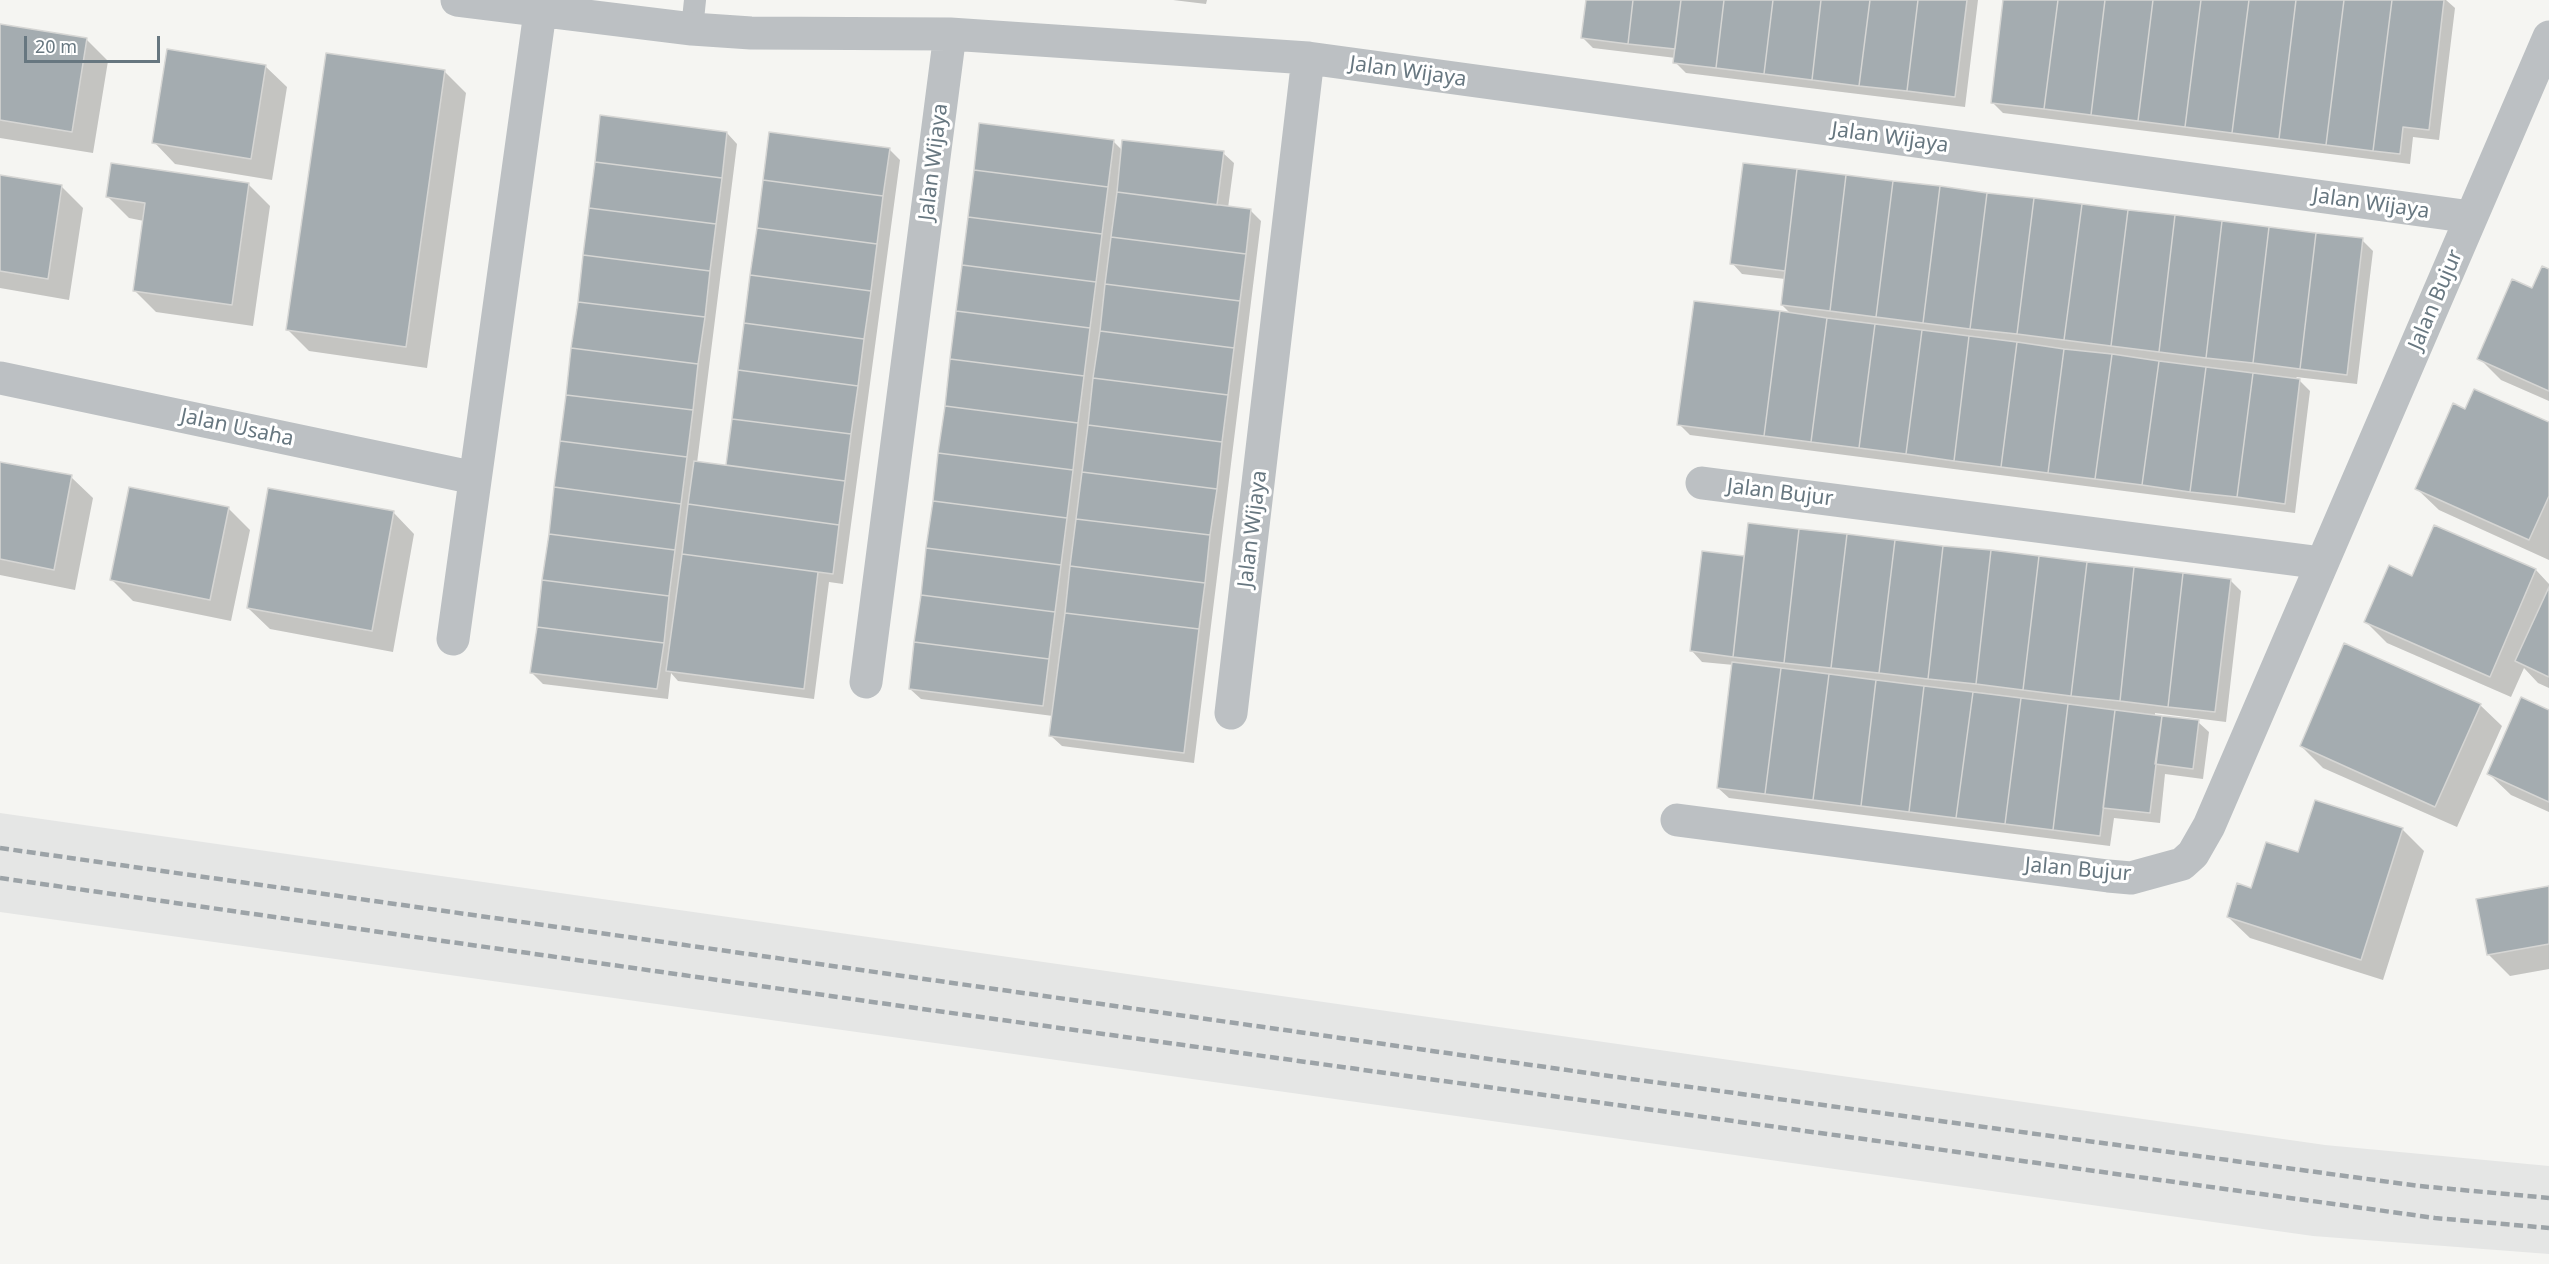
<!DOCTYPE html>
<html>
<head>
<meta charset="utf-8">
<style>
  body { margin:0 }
  #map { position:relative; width:2549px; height:1264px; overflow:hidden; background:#f5f5f2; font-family:"Noto Sans",sans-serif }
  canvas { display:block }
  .scale { position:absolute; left:24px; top:36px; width:136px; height:27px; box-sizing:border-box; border:3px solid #677780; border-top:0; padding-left:8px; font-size:18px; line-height:21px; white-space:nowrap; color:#677780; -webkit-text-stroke:4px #fff; paint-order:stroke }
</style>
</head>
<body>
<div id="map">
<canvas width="2549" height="1264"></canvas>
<div class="scale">20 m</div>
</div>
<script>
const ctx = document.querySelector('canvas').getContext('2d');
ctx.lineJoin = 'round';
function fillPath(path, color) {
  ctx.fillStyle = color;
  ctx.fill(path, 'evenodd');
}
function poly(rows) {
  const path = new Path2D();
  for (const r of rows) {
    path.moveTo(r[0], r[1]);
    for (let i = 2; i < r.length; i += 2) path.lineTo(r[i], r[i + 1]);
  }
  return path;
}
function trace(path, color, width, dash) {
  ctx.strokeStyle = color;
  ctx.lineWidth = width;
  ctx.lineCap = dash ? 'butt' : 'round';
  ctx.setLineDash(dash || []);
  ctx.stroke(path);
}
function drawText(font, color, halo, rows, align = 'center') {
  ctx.font = font + ' "Noto Sans",sans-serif';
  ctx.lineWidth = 6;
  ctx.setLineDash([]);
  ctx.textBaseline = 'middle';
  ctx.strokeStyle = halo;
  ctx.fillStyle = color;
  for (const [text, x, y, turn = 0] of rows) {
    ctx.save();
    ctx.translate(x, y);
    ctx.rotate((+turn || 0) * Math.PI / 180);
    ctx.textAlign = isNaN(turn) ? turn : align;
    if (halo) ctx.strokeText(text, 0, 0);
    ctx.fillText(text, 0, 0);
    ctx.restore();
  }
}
fillPath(poly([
  [0,813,2325,1145,2549,1166,2549,1254,2313,1236,0,912]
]), '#e5e6e5');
fillPath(poly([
  [1173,0,1207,0,1206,4],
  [1587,0,1978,0,1965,107,1686,73,1675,62,1676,58,1593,48,1583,38],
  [2005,0,2446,0,2455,8,2439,140,2413,137,2410,164,2003,113,1992,102],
  [0,25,86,39,108,61,93,153,0,138],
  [265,66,287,87,272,180,175,164,154,142],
  [445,72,466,93,427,368,309,351,287,329],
  [727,133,737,144,697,463,727,467,771,133,889,149,900,160,843,584,829,582,814,699,678,681,671,673,668,699,543,684,532,673],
  [1113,141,1122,150,1223,153,1234,163,1228,208,1251,211,1261,221,1194,763,1062,746,1051,736,1053,716,921,699,910,689],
  [0,177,62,187,83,208,69,300,0,288],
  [249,185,270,206,253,326,156,312,134,290,144,221,129,218,108,197],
  [2362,240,2373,251,2357,384,2296,377,2310,391,2295,513,1690,435,1679,424,1792,315,1782,305,1785,279,1742,274,1732,263],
  [2549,271,2549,401,2501,380,2479,358],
  [2466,411,2549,424,2549,560,2439,510,2417,489],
  [0,463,71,477,93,498,75,590,0,575],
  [228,508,250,530,231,621,133,601,112,580],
  [393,512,414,534,393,652,270,629,248,608],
  [2435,527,2536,570,2549,584,2549,688,2538,683,2524,668,2511,697,2387,643,2366,622,2413,578],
  [1703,552,1746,558,2230,580,2241,591,2226,722,2155,713,2155,716,2198,722,2209,732,2203,779,2165,774,2160,823,2114,818,2110,846,1729,798,1718,788,1734,665,1702,662,1692,651],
  [2480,705,2502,726,2457,827,2323,768,2301,746],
  [2549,712,2549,812,2511,795,2489,774],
  [2402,829,2424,851,2383,980,2250,938,2228,917,2252,890,2299,854],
  [2549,888,2549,969,2510,976,2488,954]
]), '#0003');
const building = poly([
  [1586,0,1633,0,1628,44,1581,38,1586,0],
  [1633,0,1681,0,1675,49,1628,44,1633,0],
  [1681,0,1724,0,1716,68,1673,63,1681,0],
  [1724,0,1773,0,1764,74,1716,68,1724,0],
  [1773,0,1821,0,1812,80,1764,74,1773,0],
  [1821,0,1870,0,1859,86,1812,80,1821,0],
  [1870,0,1918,0,1907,91,1859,86,1870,0],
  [1918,0,1967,0,1955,97,1907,91,1918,0],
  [2003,0,2058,0,2044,109,1991,103,2003,0],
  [2058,0,2105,0,2091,115,2044,109,2058,0],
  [2105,0,2153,0,2138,121,2091,115,2105,0],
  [2153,0,2201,0,2185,127,2138,121,2153,0],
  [2201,0,2249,0,2232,133,2185,127,2201,0],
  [2249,0,2296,0,2279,139,2232,133,2249,0],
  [2296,0,2344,0,2326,145,2279,139,2296,0],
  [2344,0,2392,0,2373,151,2326,145,2344,0],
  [2392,0,2444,0,2429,130,2403,127,2400,154,2373,151,2392,0],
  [0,24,87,38,72,132,0,120,0,24],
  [167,49,266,65,251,159,152,143,167,49],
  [326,53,445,70,406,347,286,330,326,53],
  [600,115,727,132,722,178,595,162,600,115],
  [979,123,1114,140,1108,187,974,170,979,123],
  [769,132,890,148,883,196,763,180,769,132],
  [1122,140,1224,151,1217,205,1117,192,1122,140],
  [595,162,722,178,716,224,589,208,595,162],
  [111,163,249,183,232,305,133,291,145,203,106,197,111,163],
  [1743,163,1797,169,1785,271,1730,264,1743,163],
  [1797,169,1846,175,1830,311,1781,305,1797,169],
  [974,170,1108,187,1102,234,968,217,974,170],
  [0,175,62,185,48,279,0,271,0,175],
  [1846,175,1893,181,1876,317,1830,311,1846,175],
  [763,180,883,196,877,244,757,228,763,180],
  [1893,181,1940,186,1923,323,1876,317,1893,181],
  [1940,186,1987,193,1970,329,1923,323,1940,186],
  [1117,192,1251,209,1246,254,1111,237,1117,192],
  [1987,193,2034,198,2017,334,1970,329,1987,193],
  [2034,198,2082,204,2064,340,2017,334,2034,198],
  [2082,204,2128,210,2111,346,2064,340,2082,204],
  [589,208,716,224,710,271,583,255,589,208],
  [2128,210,2175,215,2159,352,2111,346,2128,210],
  [2175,215,2222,221,2206,358,2159,352,2175,215],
  [968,217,1102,234,1096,282,962,265,968,217],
  [2222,221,2269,227,2253,363,2206,358,2222,221],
  [2269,227,2316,233,2300,369,2253,363,2269,227],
  [757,228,877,244,871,291,750,275,757,228],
  [2316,233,2363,238,2347,375,2300,369,2316,233],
  [1111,237,1246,254,1240,301,1105,284,1111,237],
  [583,255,710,271,705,317,578,302,583,255],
  [962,265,1096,282,1090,328,956,311,962,265],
  [2542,266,2549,269,2549,391,2477,359,2512,279,2532,288,2542,266],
  [750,275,871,291,864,339,744,323,750,275],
  [1105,284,1240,301,1234,348,1100,331,1105,284],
  [1694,301,1780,311,1764,436,1677,425,1694,301],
  [578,302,705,317,698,364,571,348,578,302],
  [956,311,1090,328,1084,376,950,359,956,311],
  [1780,311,1827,318,1811,442,1764,436,1780,311],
  [1827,318,1875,324,1859,448,1811,442,1827,318],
  [744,323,864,339,858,386,738,370,744,323],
  [1875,324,1922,330,1906,454,1859,448,1875,324],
  [1922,330,1969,336,1954,461,1906,454,1922,330],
  [1100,331,1234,348,1228,395,1093,378,1100,331],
  [1969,336,2017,342,2001,467,1954,461,1969,336],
  [2017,342,2064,349,2048,473,2001,467,2017,342],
  [571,348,698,364,693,410,566,395,571,348],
  [2064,349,2112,354,2095,479,2048,473,2064,349],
  [2112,354,2159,361,2142,485,2095,479,2112,354],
  [950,359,1084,376,1078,423,945,406,950,359],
  [2159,361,2206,367,2190,492,2142,485,2159,361],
  [2206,367,2253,373,2237,497,2190,492,2206,367],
  [738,370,858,386,851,434,732,419,738,370],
  [2253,373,2300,379,2285,504,2237,497,2253,373],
  [1093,378,1228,395,1222,442,1088,425,1093,378],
  [2474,389,2549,422,2549,496,2529,540,2415,489,2453,403,2465,409,2474,389],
  [566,395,693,410,687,457,560,441,566,395],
  [945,406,1078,423,1073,470,938,453,945,406],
  [732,419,851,434,845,481,726,465,732,419],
  [1088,425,1222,442,1217,489,1082,472,1088,425],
  [560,441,687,457,681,504,554,487,560,441],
  [938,453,1073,470,1067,518,933,501,938,453],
  [694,461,845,481,839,525,688,504,694,461],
  [0,462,72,475,54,570,0,559,0,462],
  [1082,472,1217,489,1210,535,1076,519,1082,472],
  [129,487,229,507,210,600,110,580,129,487],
  [554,487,681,504,675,550,549,534,554,487],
  [268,488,394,511,372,631,247,608,268,488],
  [933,501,1067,518,1061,565,926,548,933,501],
  [688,504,839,525,833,574,682,554,688,504],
  [1076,519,1210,535,1205,583,1070,566,1076,519],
  [1748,523,1799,529,1784,663,1733,657,1748,523],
  [2434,525,2536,569,2490,677,2364,622,2389,565,2412,576,2434,525],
  [1799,529,1847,534,1831,668,1784,663,1799,529],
  [549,534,675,550,669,596,542,580,549,534],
  [1847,534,1895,540,1879,673,1831,668,1847,534],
  [1895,540,1943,546,1928,679,1879,673,1895,540],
  [1943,546,1991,550,1976,684,1928,679,1943,546],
  [926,548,1061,565,1055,612,921,595,926,548],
  [1991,550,2039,556,2023,690,1976,684,1991,550],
  [1702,551,1744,556,1733,657,1690,651,1702,551],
  [682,554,818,572,804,689,666,671,682,554],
  [2039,556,2087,562,2071,696,2023,690,2039,556],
  [2087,562,2134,567,2120,701,2071,696,2087,562],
  [1070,566,1205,583,1199,629,1065,613,1070,566],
  [2134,567,2183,573,2168,707,2120,701,2134,567],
  [2183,573,2231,579,2215,712,2168,707,2183,573],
  [542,580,669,596,664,643,537,627,542,580],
  [2549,587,2549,677,2515,661,2549,587],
  [921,595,1055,612,1049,659,914,642,921,595],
  [1065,613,1199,629,1184,753,1049,736,1065,613],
  [537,627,664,643,657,689,530,673,537,627],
  [914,642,1049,659,1043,706,909,689,914,642],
  [2344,643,2481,704,2435,807,2300,746,2344,643],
  [1732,662,1781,668,1765,794,1717,788,1732,662],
  [1781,668,1829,674,1813,800,1765,794,1781,668],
  [1829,674,1876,680,1861,806,1813,800,1829,674],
  [1876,680,1924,686,1909,812,1861,806,1876,680],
  [1924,686,1973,692,1956,818,1909,812,1924,686],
  [1973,692,2021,698,2005,824,1956,818,1973,692],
  [2521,697,2549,710,2549,802,2487,774,2521,697],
  [2021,698,2068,704,2053,830,2005,824,2021,698],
  [2068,704,2115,710,2100,836,2053,830,2068,704],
  [2115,710,2162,716,2150,813,2103,808,2115,710],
  [2162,716,2199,720,2193,769,2155,764,2162,716],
  [2315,800,2403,828,2361,960,2227,917,2237,883,2251,888,2266,842,2298,852,2315,800],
  [2549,886,2549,944,2487,955,2476,899,2549,886]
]);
fillPath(building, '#a4acb0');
trace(building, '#d6d6d4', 1.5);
trace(poly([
  [692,29,695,0]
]), '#bcc0c3', 22);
trace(poly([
  [457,0,692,29,751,33,950,34,1308,58,2471,217],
  [0,378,475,478],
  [1702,483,2322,563],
  [453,639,540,12],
  [866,682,950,34],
  [1231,713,1308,58],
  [1677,820,2108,876,2131,878,2182,864,2193,854,2209,826,2549,37]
]), '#bcc0c3', 33);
trace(poly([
  [0,848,1602,1075,2419,1186,2549,1198],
  [0,878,901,1006,2435,1218,2549,1228]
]), '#9ca3a7', 4.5, [9, 4.5]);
drawText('21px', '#677780', '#fff', [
  ["Jalan Wijaya",1408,72,8],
  ["Jalan Wijaya",1890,138,8],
  ["Jalan Wijaya",934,162,-83],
  ["Jalan Wijaya",2371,204,8],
  ["Jalan Bujur",2436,300,-67],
  ["Jalan Usaha",237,428,12],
  ["Jalan Bujur",1780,493,7],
  ["Jalan Wijaya",1253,529,-83],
  ["Jalan Bujur",2078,870,5]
]);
</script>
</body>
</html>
